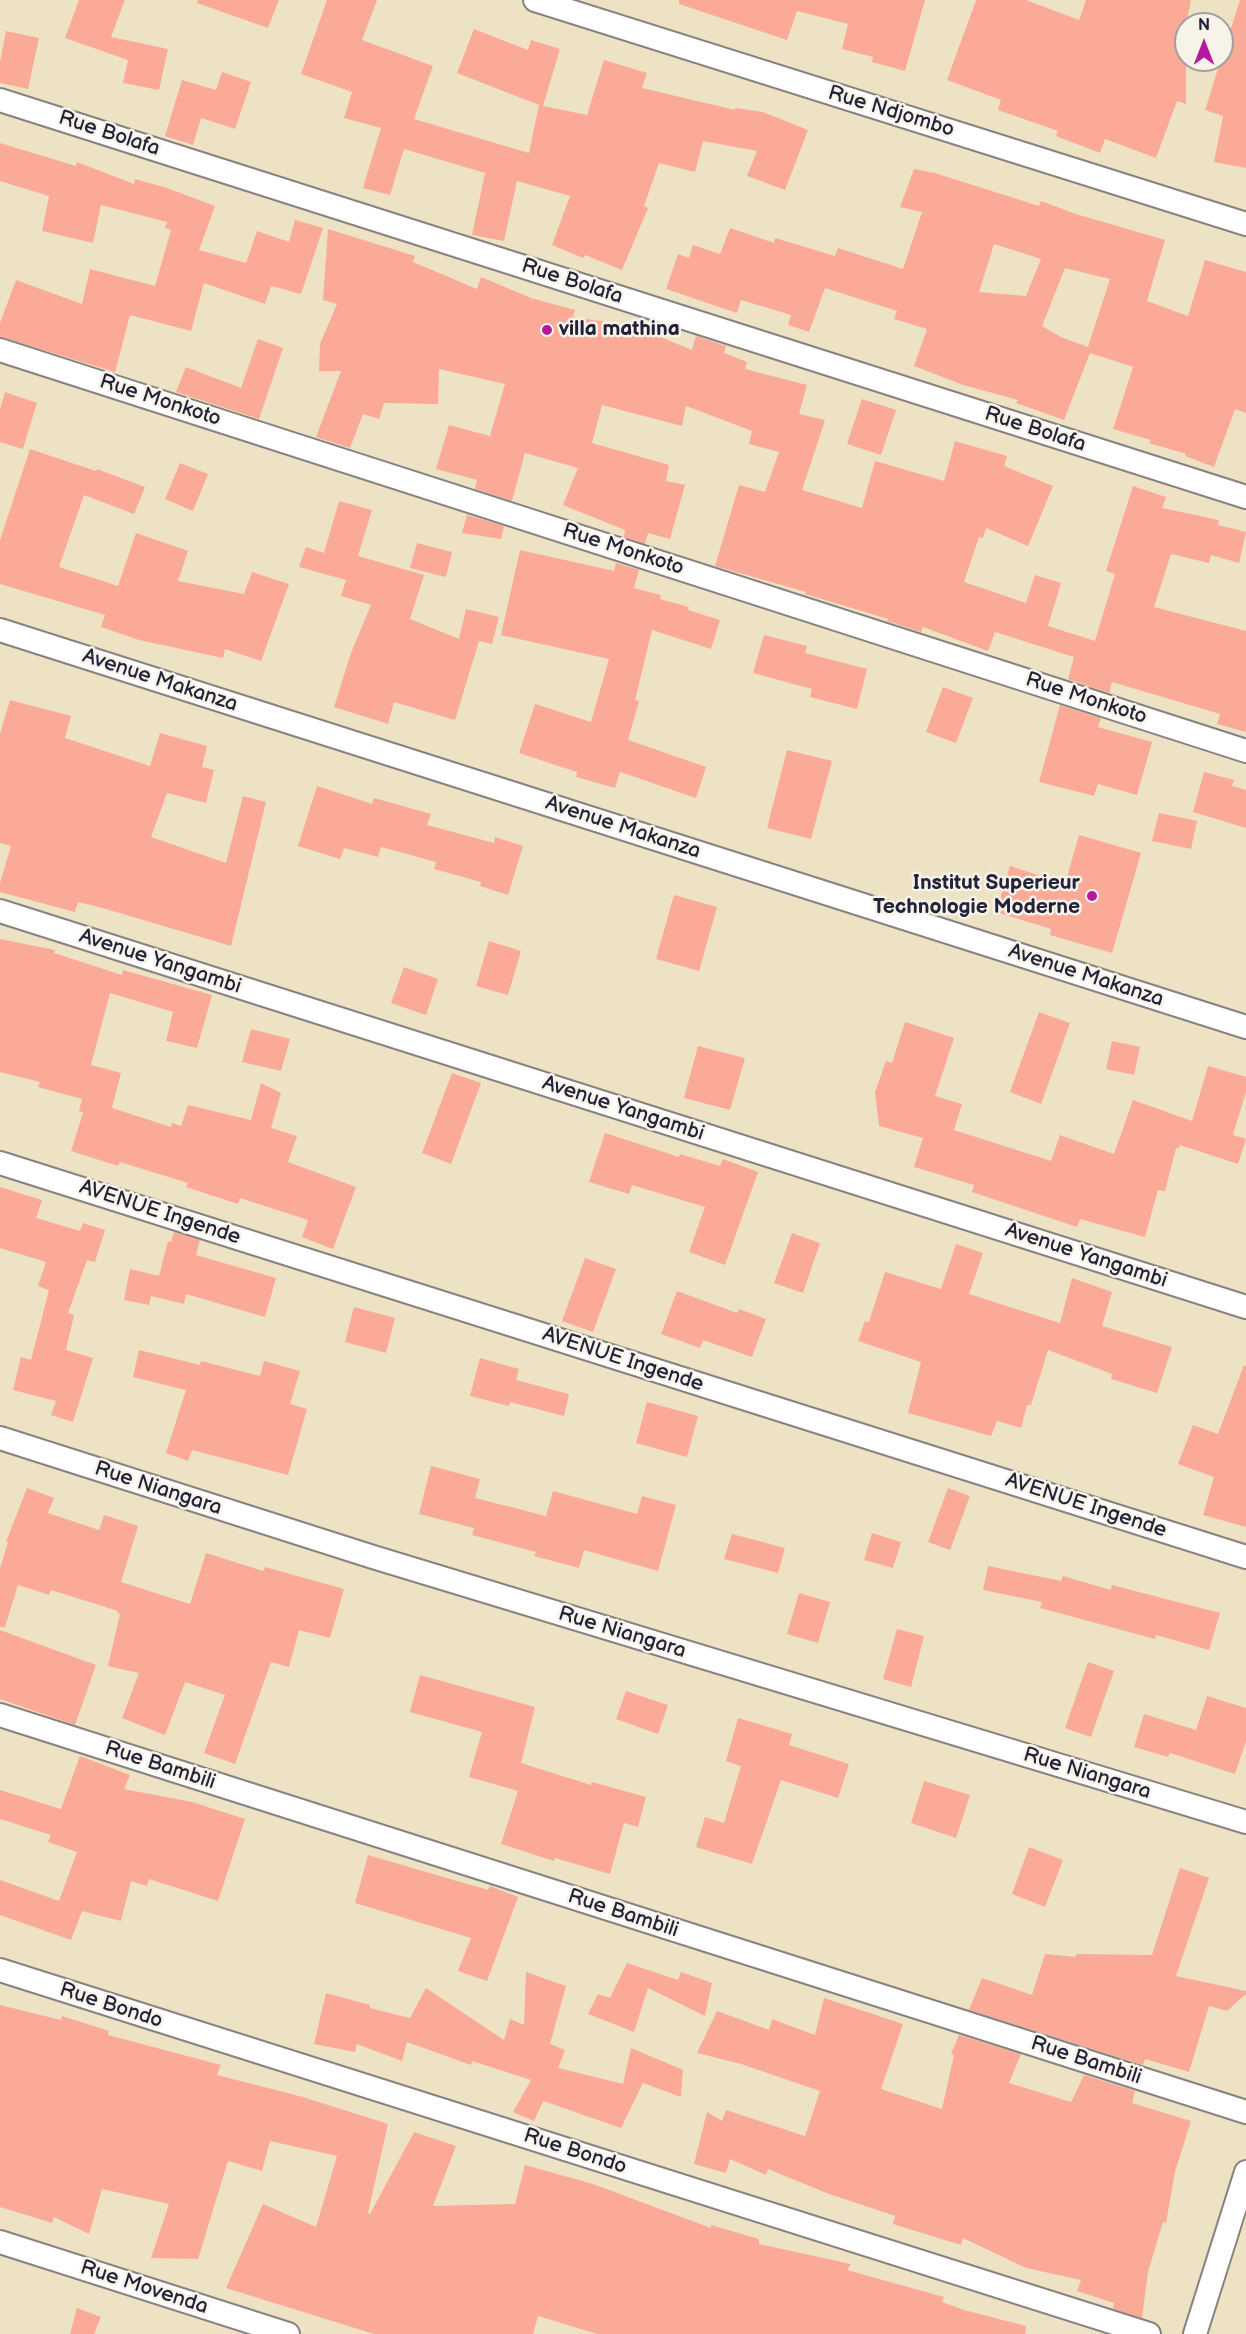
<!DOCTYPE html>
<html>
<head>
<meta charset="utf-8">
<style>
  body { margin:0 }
  #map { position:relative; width:1246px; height:2334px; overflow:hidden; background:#ede3c4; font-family:"Balsamiq Sans",sans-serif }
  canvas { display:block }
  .north { position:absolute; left:1174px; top:12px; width:60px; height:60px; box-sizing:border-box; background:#f7f3e8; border:2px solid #a29fa3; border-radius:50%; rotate:0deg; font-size:16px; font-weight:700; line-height:24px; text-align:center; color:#22223b }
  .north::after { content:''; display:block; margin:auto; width:21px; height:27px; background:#b5179e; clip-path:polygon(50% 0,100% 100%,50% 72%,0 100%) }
</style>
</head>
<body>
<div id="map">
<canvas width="1246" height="2334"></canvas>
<div class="north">N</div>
</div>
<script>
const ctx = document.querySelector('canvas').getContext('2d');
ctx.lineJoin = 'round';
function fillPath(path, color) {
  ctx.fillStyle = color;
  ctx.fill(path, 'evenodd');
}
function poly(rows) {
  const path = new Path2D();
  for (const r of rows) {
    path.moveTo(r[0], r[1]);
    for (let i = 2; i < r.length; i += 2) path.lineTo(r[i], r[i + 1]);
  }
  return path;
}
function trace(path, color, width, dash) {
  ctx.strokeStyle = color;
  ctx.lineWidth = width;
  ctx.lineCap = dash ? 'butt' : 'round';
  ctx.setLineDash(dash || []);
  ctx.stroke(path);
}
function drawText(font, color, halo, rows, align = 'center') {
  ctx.font = font + ' "Balsamiq Sans",sans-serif';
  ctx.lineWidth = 5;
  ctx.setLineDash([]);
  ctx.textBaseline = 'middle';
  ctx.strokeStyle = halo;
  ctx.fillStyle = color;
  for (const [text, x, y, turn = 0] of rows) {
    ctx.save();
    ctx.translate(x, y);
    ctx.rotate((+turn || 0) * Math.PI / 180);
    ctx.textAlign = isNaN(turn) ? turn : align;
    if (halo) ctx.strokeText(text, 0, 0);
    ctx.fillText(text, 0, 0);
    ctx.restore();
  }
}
fillPath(poly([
  [79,0,125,0,111,37,168,49,159,90,123,83,128,60,65,38],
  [198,0,279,0,268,28,197,3],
  [327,0,377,0,362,40,433,66,414,119,529,153,539,105,457,73,474,29,528,50,531,40,560,49,543,106,587,115,604,60,647,73,642,88,735,110,735,108,763,112,808,130,785,190,747,176,757,151,703,141,695,172,659,163,644,206,648,208,622,270,585,255,583,258,552,245,570,196,517,181,504,241,472,235,485,173,404,149,390,195,363,188,381,128,344,118,352,92,301,74],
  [679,0,925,0,905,71,872,62,873,57,842,49,848,24,797,11,787,40,679,4],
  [976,0,1026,0,1079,20,1086,0,1191,0,1186,24,1186,104,1177,101,1156,158,1105,139,1100,153,1056,136,1058,131,998,110,1001,100,947,80],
  [1240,0,1246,0,1246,168,1214,162,1223,116,1205,110],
  [6,31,39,38,28,89,0,83,0,62],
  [222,72,251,82,235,129,201,118,193,145,165,136,182,80,216,90],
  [0,143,76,166,77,162,134,184,135,179,167,188,215,206,199,250,246,263,257,231,289,242,295,220,323,228,301,294,271,286,265,304,204,283,191,331,130,315,115,372,0,337,0,323,16,280,82,304,90,269,155,286,171,230,165,228,167,222,101,205,93,243,42,231,49,196,0,181],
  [914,169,935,173,1039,206,1041,201,1076,214,1165,240,1147,301,1188,316,1205,260,1246,272,1246,413,1235,409,1214,467,1185,456,1186,454,1149,443,1151,440,1113,429,1133,367,1090,353,1064,420,1016,403,1018,400,963,385,914,366,927,329,894,319,897,311,825,288,809,332,788,325,791,315,741,300,737,313,666,289,678,254,689,258,693,245,720,254,730,228,774,243,775,238,835,256,838,248,903,269,922,212,900,207],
  [994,244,1041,259,1026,296,979,292],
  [1065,268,1110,279,1088,347,1061,337,1042,326],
  [328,229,415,256,413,262,477,289,481,277,531,298,575,310,573,317,641,327,641,329,692,350,696,336,726,346,724,353,747,362,745,369,807,385,799,414,825,420,802,490,862,508,875,461,944,481,955,441,1007,456,1004,466,1053,486,1028,546,986,528,983,538,979,537,964,582,1026,603,1035,575,1061,583,1048,626,1095,641,1115,574,1106,571,1133,486,1166,497,1162,508,1219,520,1218,525,1246,532,1239,563,1211,555,1209,563,1171,554,1154,607,1246,631,1246,732,1217,724,1220,714,1112,682,1109,693,1068,679,1074,657,995,632,988,651,923,627,921,632,887,621,888,619,805,594,806,592,715,566,739,485,765,492,779,452,749,444,752,431,686,406,682,426,602,405,592,443,669,465,666,481,685,485,670,539,648,533,645,544,624,537,625,530,563,505,578,468,525,453,512,501,475,489,477,480,436,469,449,425,490,436,505,384,439,369,438,404,384,403,379,419,363,414,350,448,316,437,341,371,319,371,320,344,337,304,323,300],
  [258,339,283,348,259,419,176,392,186,367,241,388],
  [5,392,37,403,23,449,0,442,0,410],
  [862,399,896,410,881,455,847,444],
  [30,449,96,471,97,469,145,487,134,514,84,495,59,567,118,586,136,533,188,551,178,581,244,594,252,572,289,584,261,661,225,649,223,658,139,640,101,627,105,615,0,584,0,540],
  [180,463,208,474,193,511,165,499],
  [339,501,372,510,358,556,424,575,410,619,459,639,466,609,499,617,492,644,479,641,455,720,394,702,388,724,334,707,351,653,371,605,341,596,346,580,299,567,306,547,324,553],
  [467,515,504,526,501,539,462,533],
  [417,543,452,552,446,577,410,568],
  [520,550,614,571,616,563,639,570,634,588,661,595,660,599,689,607,688,610,720,620,711,649,652,630,635,700,639,701,628,740,706,767,696,798,620,772,615,788,576,777,577,772,519,753,535,704,591,722,609,659,501,635],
  [764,635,807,646,805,653,867,669,857,709,810,697,812,689,753,673],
  [943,687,973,698,956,743,926,732],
  [10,700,71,716,65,738,150,766,160,733,207,746,202,767,214,770,206,803,167,793,151,837,226,863,243,796,266,802,231,946,106,909,78,902,75,912,0,892,0,883,11,846,0,843,0,734],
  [1060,705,1101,718,1098,727,1152,742,1137,795,1098,784,1094,796,1039,782],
  [787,750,832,761,811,839,767,828],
  [1204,772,1234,780,1232,786,1246,790,1246,828,1193,812],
  [317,786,372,804,374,798,431,814,427,825,494,843,495,837,523,846,508,895,480,886,481,882,434,869,436,862,381,847,378,857,344,848,340,859,298,846],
  [1159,813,1197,821,1191,849,1152,841],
  [1079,835,1141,853,1112,953,1050,935,1051,929,996,912,1010,866,1065,884],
  [674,895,717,907,699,971,656,959],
  [0,939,55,950,54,953,122,975,123,970,212,995,197,1048,166,1041,173,1012,110,993,91,1065,121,1073,112,1108,171,1127,172,1123,181,1126,188,1105,251,1120,261,1083,281,1093,271,1128,297,1136,288,1162,356,1187,333,1249,302,1237,308,1220,240,1198,238,1204,186,1187,188,1183,120,1162,118,1166,71,1151,83,1113,79,1111,82,1099,38,1087,40,1082,0,1072],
  [489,941,521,951,508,995,476,986],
  [404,967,438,979,426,1015,391,1003],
  [1039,1012,1070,1023,1041,1104,1010,1092],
  [905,1022,954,1038,935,1096,962,1104,954,1130,1051,1161,1060,1135,1114,1154,1133,1100,1192,1121,1208,1066,1246,1077,1246,1092,1233,1135,1246,1139,1238,1164,1180,1145,1178,1149,1176,1148,1165,1191,1158,1190,1145,1237,1080,1219,1077,1227,972,1192,974,1185,914,1167,923,1138,879,1126,875,1092,886,1061,892,1063],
  [251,1029,290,1039,281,1071,242,1062],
  [1112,1041,1140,1047,1134,1075,1106,1069],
  [698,1046,745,1058,730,1110,684,1098],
  [452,1073,481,1083,451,1164,422,1153],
  [605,1133,679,1157,680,1154,720,1166,723,1159,758,1172,725,1265,689,1252,705,1207,632,1185,629,1194,589,1182],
  [0,1187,42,1200,36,1218,80,1231,83,1223,105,1230,95,1262,87,1260,68,1313,74,1315,66,1350,93,1358,73,1422,51,1415,56,1401,13,1390,21,1357,31,1360,49,1290,38,1286,46,1262,0,1248],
  [174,1232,200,1240,196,1255,276,1278,265,1317,186,1294,184,1304,151,1296,149,1305,124,1300,130,1269,159,1276,168,1241,171,1242],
  [792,1233,820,1243,803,1293,774,1283],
  [956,1244,983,1253,969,1294,1060,1323,1072,1278,1112,1292,1102,1326,1172,1347,1157,1393,1111,1379,1112,1374,1048,1350,1031,1405,1027,1405,1021,1428,997,1421,991,1436,908,1413,921,1362,858,1341,865,1321,869,1322,885,1272,941,1289],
  [585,1258,616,1269,593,1332,562,1321],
  [677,1291,737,1313,739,1309,766,1319,752,1357,703,1340,700,1348,661,1334],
  [354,1307,395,1318,386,1353,345,1342],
  [139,1350,200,1365,201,1361,260,1376,264,1361,300,1371,290,1404,307,1409,288,1475,192,1450,188,1461,166,1453,186,1390,133,1377],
  [480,1358,519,1369,516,1380,569,1394,564,1416,510,1402,509,1406,470,1396],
  [1244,1365,1246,1366,1246,1527,1203,1515,1214,1477,1178,1464,1193,1425,1218,1434],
  [647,1402,698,1416,687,1457,636,1443],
  [431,1466,480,1479,475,1498,546,1516,553,1491,637,1514,642,1496,676,1505,658,1571,584,1550,579,1568,534,1556,536,1552,472,1535,474,1528,419,1514],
  [27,1488,54,1498,48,1513,99,1530,104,1515,138,1526,121,1582,190,1604,206,1553,263,1571,265,1567,344,1589,330,1638,299,1630,289,1667,271,1662,235,1764,204,1753,225,1695,185,1682,165,1735,122,1718,139,1673,108,1666,120,1614,117,1613,118,1611,51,1590,49,1595,18,1585,5,1627,0,1627,0,1568,8,1542,6,1542],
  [948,1488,970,1496,950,1550,928,1542],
  [872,1533,901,1542,893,1568,864,1560],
  [732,1534,785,1548,778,1573,724,1559],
  [988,1566,1061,1581,1063,1576,1111,1590,1112,1585,1220,1613,1209,1650,1156,1635,1155,1639,1040,1608,1042,1602,983,1590],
  [799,1593,830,1602,818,1643,787,1634],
  [897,1629,924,1636,911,1687,883,1679],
  [0,1630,96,1665,75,1725,0,1699],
  [1088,1662,1114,1671,1091,1737,1065,1728],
  [420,1675,535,1707,521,1763,591,1785,592,1782,646,1797,638,1827,624,1823,610,1874,555,1858,554,1861,501,1844,518,1791,469,1777,482,1732,410,1712],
  [626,1691,668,1705,658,1734,616,1719],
  [1207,1696,1246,1708,1246,1741,1235,1774,1170,1753,1168,1757,1134,1747,1144,1714,1196,1730],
  [738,1718,792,1734,789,1745,849,1764,838,1798,781,1780,752,1864,696,1847,705,1817,724,1823,741,1766,726,1761],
  [80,1756,130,1775,124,1789,192,1802,245,1819,218,1901,149,1879,147,1886,131,1881,121,1921,82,1911,71,1940,0,1915,0,1880,59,1901,77,1852,48,1842,51,1835,0,1819,0,1790,61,1809],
  [924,1781,970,1795,956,1838,911,1823],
  [1029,1847,1063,1860,1045,1907,1012,1894],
  [368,1855,488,1890,490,1886,518,1897,487,1981,458,1971,471,1938,355,1903],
  [1180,1868,1209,1878,1176,1976,1246,1991,1246,1994,1227,2011,1209,2006,1189,2072,1145,2059,1143,2065,969,2010,982,1978,1032,1995,1045,1954,1075,1957,1077,1954,1152,1955],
  [627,1963,678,1980,681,1972,712,1983,705,2016,648,1988,634,2032,588,2014,598,1994,610,1998],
  [526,1972,566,1986,550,2044,565,2050,558,2068,623,2084,631,2048,683,2070,681,2097,643,2083,621,2128,543,2101,534,2121,513,2112,531,2080,472,2061,471,2065,407,2042,402,2061,357,2044,355,2052,314,2044,326,1993,370,2005,370,2008,410,2018,426,1988,504,2040,510,2019,524,2025],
  [824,1998,903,2024,881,2089,942,2109,954,2055,951,2054,959,2035,1021,2054,1009,2083,1071,2102,1084,2075,1135,2091,1132,2103,1191,2121,1175,2172,1166,2223,1163,2222,1148,2272,1142,2318,1113,2309,1114,2303,1077,2291,1081,2280,1026,2268,963,2238,961,2245,893,2224,895,2216,829,2194,768,2169,766,2175,730,2159,726,2173,694,2164,707,2112,722,2121,726,2110,805,2136,820,2091,741,2064,697,2053,717,2011,769,2030,772,2019,815,2035],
  [0,2005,61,2020,62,2016,109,2031,108,2035,221,2065,217,2075,303,2097,388,2124,368,2213,370,2214,414,2132,456,2146,433,2206,515,2204,525,2165,593,2184,711,2228,711,2225,759,2239,759,2244,851,2264,847,2270,944,2297,942,2302,964,2310,1026,2326,1025,2334,597,2334,538,2316,533,2334,374,2334,226,2288,263,2204,316,2227,337,2156,270,2141,262,2171,228,2161,198,2259,151,2258,169,2204,102,2189,89,2234,54,2217,52,2223,0,2207],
  [77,2308,101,2317,94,2334,70,2334]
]), '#faaa97');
const street = poly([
  [535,0,1246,224],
  [0,100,1246,497],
  [0,350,1246,751],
  [0,630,1246,1027],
  [0,911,1246,1307],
  [0,1163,1246,1557],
  [0,1438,373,1557,1246,1822],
  [0,1715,1246,2112],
  [0,1970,1149,2334],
  [0,2242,288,2334],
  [1195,2334,1246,2172]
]);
trace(street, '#888280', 26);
trace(street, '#fff', 22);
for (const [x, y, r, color] of [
  [547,330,6,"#b5179e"],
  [1092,896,6,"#b5179e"]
]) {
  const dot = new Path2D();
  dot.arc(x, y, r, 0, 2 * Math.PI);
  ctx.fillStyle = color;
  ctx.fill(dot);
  trace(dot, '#f7f3e8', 2);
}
drawText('21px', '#22223b', '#f7f3e8', [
  ["Rue Ndjombo",891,112,17],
  ["Rue Bolafa",109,134,18],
  ["Rue Bolafa",572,282,18],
  ["Rue Monkoto",160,401,18],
  ["Rue Bolafa",1035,430,18],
  ["Rue Monkoto",623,550,18],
  ["Avenue Makanza",160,681,18],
  ["Rue Monkoto",1086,699,18],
  ["Avenue Makanza",623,828,18],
  ["Avenue Yangambi",160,962,18],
  ["Avenue Makanza",1086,976,18],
  ["Avenue Yangambi",623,1109,18],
  ["AVENUE Ingende",160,1213,18],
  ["Avenue Yangambi",1086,1256,18],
  ["AVENUE Ingende",623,1360,18],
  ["Rue Niangara",158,1489,18],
  ["AVENUE Ingende",1086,1506,18],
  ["Rue Niangara",622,1633,17],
  ["Rue Bambili",160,1766,18],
  ["Rue Niangara",1087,1774,17],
  ["Rue Bambili",623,1914,18],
  ["Rue Bondo",111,2006,18],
  ["Rue Bambili",1086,2061,18],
  ["Rue Bondo",575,2152,18],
  ["Rue Movenda",144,2288,18]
]);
drawText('bold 21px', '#22223b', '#f7f3e8', [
  ["villa mathina",559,330],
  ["Institut Superieur",1080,884,"right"],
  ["Technologie Moderne",1080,908,"right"]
], 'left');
</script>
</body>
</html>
